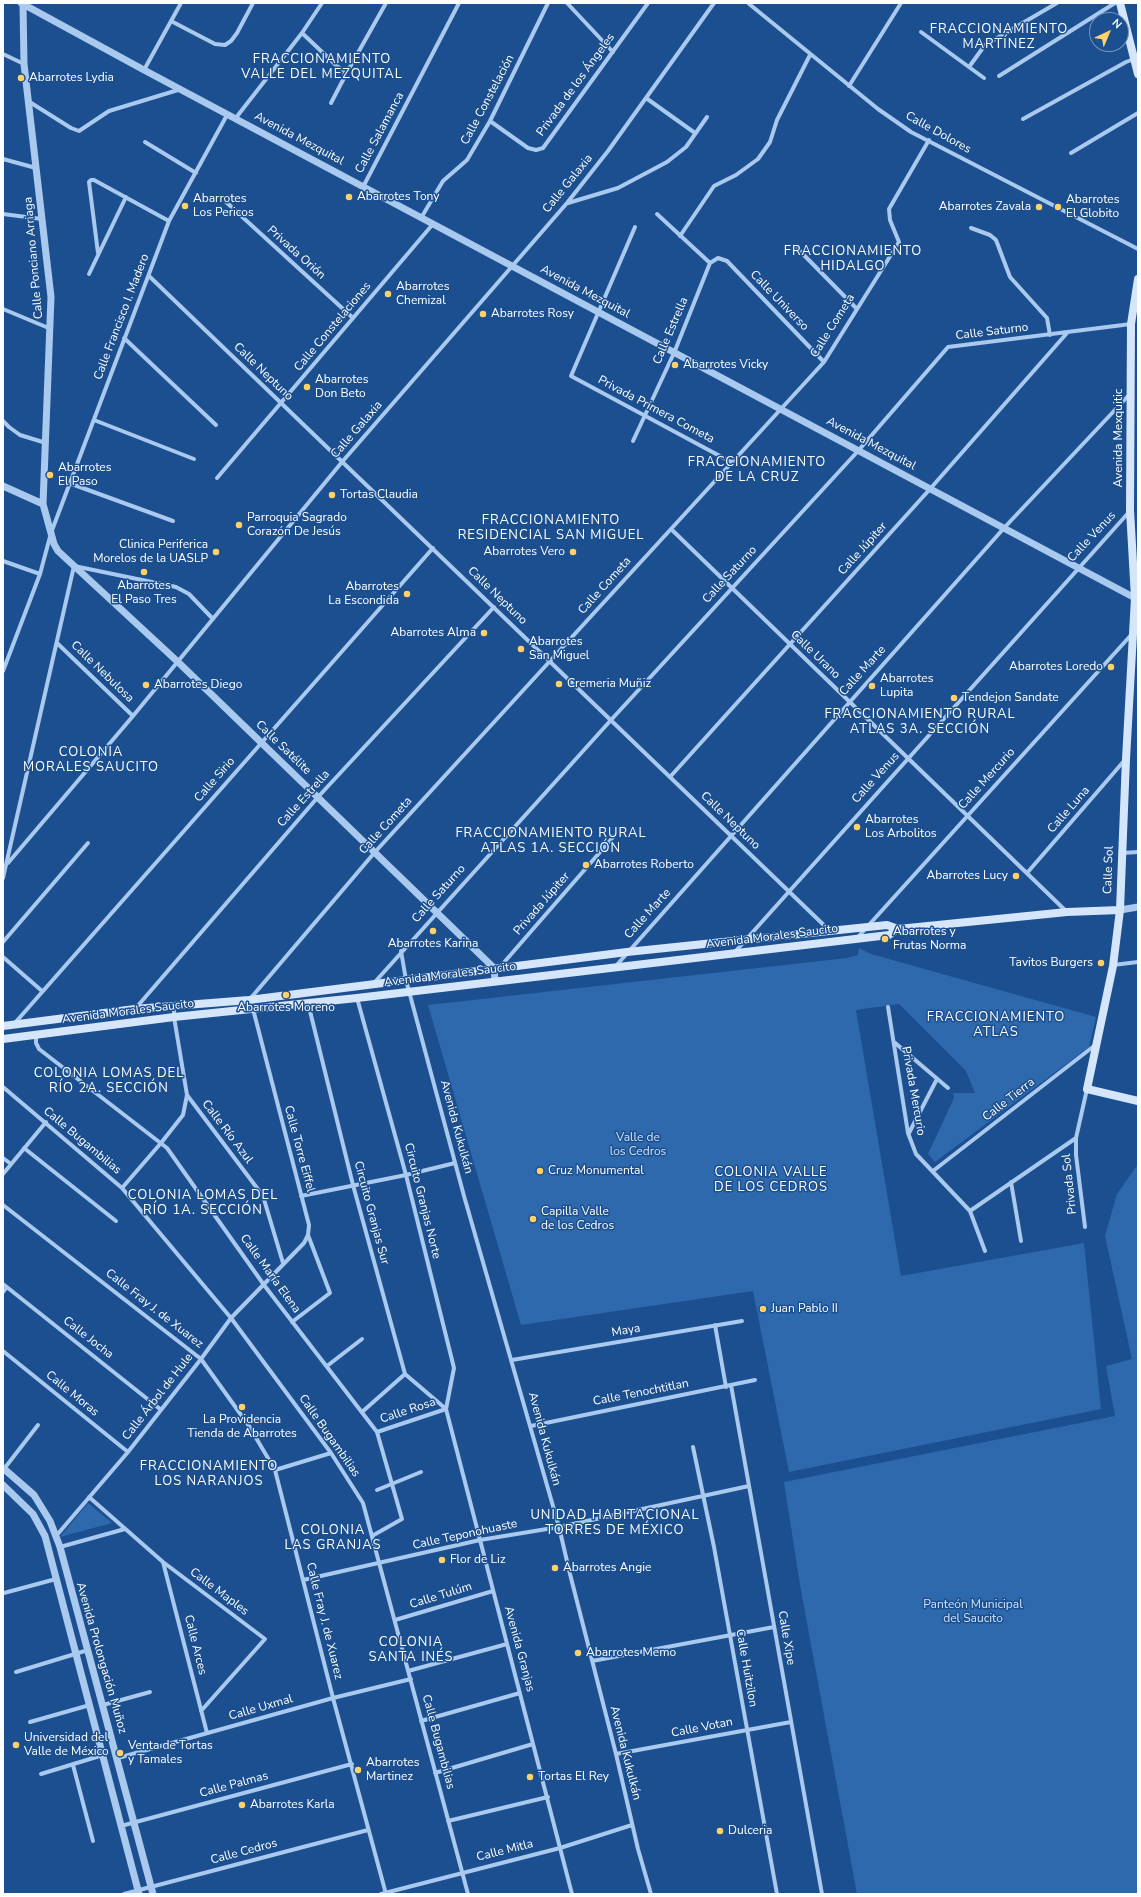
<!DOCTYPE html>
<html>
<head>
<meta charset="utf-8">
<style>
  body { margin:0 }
  #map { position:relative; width:1141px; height:1897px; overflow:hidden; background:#1b4f8f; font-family:"Nunito Sans",sans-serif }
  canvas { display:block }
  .frame { position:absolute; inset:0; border:4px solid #fff; pointer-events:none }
  .north { position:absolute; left:1089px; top:12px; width:40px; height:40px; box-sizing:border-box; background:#1b4f8f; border:1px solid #7695bc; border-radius:50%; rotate:44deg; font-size:11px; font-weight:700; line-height:16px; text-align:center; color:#fff }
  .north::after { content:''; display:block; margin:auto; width:14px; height:18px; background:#ffd166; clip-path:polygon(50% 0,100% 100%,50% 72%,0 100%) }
</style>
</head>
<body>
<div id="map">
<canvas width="1141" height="1897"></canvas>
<div class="frame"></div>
<div class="north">N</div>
</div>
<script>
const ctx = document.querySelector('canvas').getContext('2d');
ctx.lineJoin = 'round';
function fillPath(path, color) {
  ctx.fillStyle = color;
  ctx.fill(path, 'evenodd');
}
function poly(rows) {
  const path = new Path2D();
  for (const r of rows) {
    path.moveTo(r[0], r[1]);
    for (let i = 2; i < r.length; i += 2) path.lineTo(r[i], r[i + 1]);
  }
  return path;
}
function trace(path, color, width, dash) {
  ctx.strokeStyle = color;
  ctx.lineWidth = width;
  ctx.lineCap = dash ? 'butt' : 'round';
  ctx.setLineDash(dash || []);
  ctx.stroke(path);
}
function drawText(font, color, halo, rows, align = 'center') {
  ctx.font = font + ' "Nunito Sans",sans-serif';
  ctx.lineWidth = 3;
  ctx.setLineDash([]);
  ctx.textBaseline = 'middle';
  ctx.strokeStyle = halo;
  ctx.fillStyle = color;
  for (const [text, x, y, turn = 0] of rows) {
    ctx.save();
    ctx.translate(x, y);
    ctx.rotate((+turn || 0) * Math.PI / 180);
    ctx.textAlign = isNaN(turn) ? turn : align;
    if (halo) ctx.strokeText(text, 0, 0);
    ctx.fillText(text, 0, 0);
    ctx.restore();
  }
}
fillPath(poly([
  [859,948,871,954,1096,1017,1089,1047,935,1162,928,1154,954,1098,953,1093,975,1093,966,1071,899,1004,856,1010,901,1276,1084,1243,1101,1409,789,1472,753,1291,521,1325,428,1005,847,958,858,955],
  [1138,1164,1138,1894,857,1894,800,1585,784,1482,1115,1416,1106,1366,1132,1359,1105,1236,1117,1194],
  [88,1503,112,1523,60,1537]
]), '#2e69ad');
trace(poly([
  [567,3,613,52],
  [748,3,878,109,911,132,1138,249],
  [171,21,215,44,225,45,231,41,237,33,253,3],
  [921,32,984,78],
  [302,33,338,67,345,71],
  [3,54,24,64],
  [969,67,985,45,1057,3],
  [144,70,181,3],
  [345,71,350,67,386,3],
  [999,76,1115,3],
  [849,86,901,3],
  [646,98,695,133],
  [28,101,71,128,79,131,109,111,178,90],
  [331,103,344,78,345,71],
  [235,119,302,33,322,3],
  [1023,119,1126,62,1134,59],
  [490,121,528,148,536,150,543,148,648,3],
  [145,142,196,173],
  [1071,153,1138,113],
  [3,159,36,168],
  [363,187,459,3],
  [226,202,353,318],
  [568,203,618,188,667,162,686,147,707,117],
  [3,214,42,219],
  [657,214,710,263],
  [421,218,443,181,467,160,490,121,548,3],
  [635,227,571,376,731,462],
  [971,228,990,235,996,240,1010,277,1047,318,1050,335],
  [680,236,714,186,736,175,758,159,770,142,777,120,810,55],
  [795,246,856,308],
  [98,253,89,182,91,180,94,180,169,221],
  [89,274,126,197],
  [149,276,830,931],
  [3,309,51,329],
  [124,338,216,425],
  [94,420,194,459],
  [3,421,9,427,20,435,46,443],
  [633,441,674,353,710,263,718,258,727,261,824,362],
  [217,478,433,224],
  [69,483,173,521],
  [671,529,1067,912],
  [3,561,40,574],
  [57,643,133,716],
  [3,671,40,574,51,533,169,221,227,115],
  [670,777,930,489,1067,333],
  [1122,853,1138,852],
  [8,863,133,716,342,462,567,203,608,151,714,3],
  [1027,873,1124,761],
  [3,878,74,566,176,587,189,594,213,619],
  [858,937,1132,634],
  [3,942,88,843],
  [401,951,406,980,464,1196,559,1527,570,1574,616,1754,638,1849,651,1894],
  [734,953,1130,511],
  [3,957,42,991],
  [1113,965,1138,962],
  [500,967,614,836],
  [615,967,1004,528,1129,395],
  [374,983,611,720,858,451,948,347,1131,324],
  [357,998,406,1175,454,1368,446,1409,572,1894],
  [250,999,375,852,824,362,899,242,890,220,889,209,929,140],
  [308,1003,353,1185,405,1374,446,1409],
  [174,1006,174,1017,187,1095,263,1196,283,1263],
  [888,1007,908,1133,916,1154,970,1211,985,1251],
  [135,1009,318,797,494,607],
  [253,1009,309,1225,308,1235,330,1293,292,1322],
  [14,1024,433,548],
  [36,1035,36,1043,39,1049,167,1148,264,1285,377,1432,402,1519,372,1536],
  [894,1042,948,1088],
  [3,1087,122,1188,231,1318,331,1453,363,1503,468,1894],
  [909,1133,937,1079],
  [24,1148,116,1221],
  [3,1158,11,1164],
  [933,1171,1094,1046],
  [3,1174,46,1122],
  [1011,1182,1021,1241],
  [122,1188,161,1143,183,1115,187,1095],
  [301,1196,406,1175,455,1163],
  [3,1205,201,1359,249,1426,275,1470,333,1698,386,1894],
  [970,1211,1076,1138],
  [1085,1227,1076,1155,1076,1138,1087,1089],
  [3,1284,160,1409],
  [3,1292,7,1287],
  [715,1325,726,1387],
  [3,1351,128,1452],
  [512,1360,742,1321],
  [327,1366,362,1339],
  [731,1385,822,1894],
  [362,1412,405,1374],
  [531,1426,755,1380],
  [377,1432,446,1409],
  [693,1447,714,1547,777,1894],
  [4,1469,38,1425],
  [275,1470,331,1453],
  [377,1490,421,1472],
  [89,1497,163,1562,265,1639,201,1711],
  [56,1536,128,1452,201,1359,231,1318,304,1243,308,1235],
  [60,1547,125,1529],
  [163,1562,207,1733],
  [303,1580,480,1540,559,1527,749,1486],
  [4,1593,56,1579],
  [395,1620,493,1591],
  [592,1661,774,1627],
  [408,1671,507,1644],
  [16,1672,88,1650],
  [103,1705,150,1692],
  [421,1721,520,1693],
  [30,1722,90,1705],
  [616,1754,791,1722],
  [118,1758,333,1698,411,1679],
  [73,1765,93,1841],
  [435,1773,533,1744],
  [41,1774,103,1755],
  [448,1821,548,1797],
  [121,1826,352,1764],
  [124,1894,368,1830],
  [381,1894,560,1848,632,1825]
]), '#a9c9ee', 4);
trace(poly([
  [21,3,144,70,1135,598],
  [23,4,24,64,51,297,43,504,54,544,58,551,178,662,494,968,495,981],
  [3,486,43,504],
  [1120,910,1138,907],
  [3,1468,34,1495,50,1521,60,1547,153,1894],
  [3,1485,33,1514,45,1536,139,1894]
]), '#a9c9ee', 7);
trace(poly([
  [1120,3,1138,74],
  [1138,279,1131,324,1130,510,1135,598,1126,759,1120,910,1113,966,1087,1089,1138,1101],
  [3,1026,135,1009,249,1000,627,952,887,925,898,929,1067,912,1120,910],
  [3,1039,174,1017,357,998,889,935,898,929]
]), '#d6e6fa', 8);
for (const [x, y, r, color] of [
  [21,78,4,"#ffd166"],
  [349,197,4,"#ffd166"],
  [185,206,4,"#ffd166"],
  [1039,207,4,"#ffd166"],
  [1058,207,4,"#ffd166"],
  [388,294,4,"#ffd166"],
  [483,314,4,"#ffd166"],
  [675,365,4,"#ffd166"],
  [307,387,4,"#ffd166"],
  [50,475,4,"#ffd166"],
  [332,495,4,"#ffd166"],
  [239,525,4,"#ffd166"],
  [216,552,4,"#ffd166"],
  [573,552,4,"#ffd166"],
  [144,572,4,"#ffd166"],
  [407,594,4,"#ffd166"],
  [484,633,4,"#ffd166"],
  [521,649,4,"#ffd166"],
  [1111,667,4,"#ffd166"],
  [559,684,4,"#ffd166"],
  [146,685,4,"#ffd166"],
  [872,686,4,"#ffd166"],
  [954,698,4,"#ffd166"],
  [857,827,4,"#ffd166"],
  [586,865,4,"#ffd166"],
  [1016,876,4,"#ffd166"],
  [433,931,4,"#ffd166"],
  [885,939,4,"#ffd166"],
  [1101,963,4,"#ffd166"],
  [286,995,4,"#ffd166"],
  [540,1171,4,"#ffd166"],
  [533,1219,4,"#ffd166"],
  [763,1309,4,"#ffd166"],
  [242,1407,4,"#ffd166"],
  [442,1560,4,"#ffd166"],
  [555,1568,4,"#ffd166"],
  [578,1653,4,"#ffd166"],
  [16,1745,4,"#ffd166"],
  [120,1753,4,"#ffd166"],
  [358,1770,4,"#ffd166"],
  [530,1777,4,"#ffd166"],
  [242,1805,4,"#ffd166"],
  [720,1831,4,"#ffd166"]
]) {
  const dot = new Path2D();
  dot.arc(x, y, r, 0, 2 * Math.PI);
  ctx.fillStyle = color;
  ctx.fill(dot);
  trace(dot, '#1b4f8f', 1.5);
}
drawText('12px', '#fff', '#1b4f8f', [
  ["Abarrotes Lydia",29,78],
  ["Abarrotes Tony",357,197],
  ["Abarrotes",193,199],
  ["Los Pericos",193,213],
  ["Abarrotes",1066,200],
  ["El Globito",1066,214],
  ["Abarrotes Zavala",1031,207,"right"],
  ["Abarrotes",396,287],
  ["Chemizal",396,301],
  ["Abarrotes Rosy",491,314],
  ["Abarrotes Vicky",683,365],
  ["Abarrotes",315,380],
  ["Don Beto",315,394],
  ["Abarrotes",58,468],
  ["El Paso",58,482],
  ["Tortas Claudia",340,495],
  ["Parroquia Sagrado",247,518],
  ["Corazón De Jesús",247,532],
  ["Clinica Periferica",208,545,"right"],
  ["Morelos de la UASLP",208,559,"right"],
  ["Abarrotes Vero",565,552,"right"],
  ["Abarrotes",144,586,"center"],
  ["El Paso Tres",144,600,"center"],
  ["Abarrotes",399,587,"right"],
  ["La Escondida",399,601,"right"],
  ["Abarrotes Alma",476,633,"right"],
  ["Abarrotes",529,642],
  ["San Miguel",529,656],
  ["Abarrotes Loredo",1103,667,"right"],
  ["Abarrotes",880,679],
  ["Lupita",880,693],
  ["Cremeria Muñiz",567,684],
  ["Abarrotes Diego",154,685],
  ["Tendejon Sandate",962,698],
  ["Abarrotes",865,820],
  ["Los Arbolitos",865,834],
  ["Abarrotes Roberto",594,865],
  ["Abarrotes Lucy",1008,876,"right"],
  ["Abarrotes y",893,932],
  ["Frutas Norma",893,946],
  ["Abarrotes Karina",433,944,"center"],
  ["Tavitos Burgers",1093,963,"right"],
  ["Abarrotes Moreno",286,1008,"center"],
  ["Cruz Monumental",548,1171],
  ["Capilla Valle",541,1212],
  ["de los Cedros",541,1226],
  ["Juan Pablo II",771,1309],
  ["La Providencia",242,1420,"center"],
  ["Tienda de Abarrotes",242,1434,"center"],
  ["Flor de Liz",450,1560],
  ["Abarrotes Angie",563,1568],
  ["Abarrotes Memo",586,1653],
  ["Universidad del",24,1738],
  ["Valle de México",24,1752],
  ["Venta de Tortas",128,1746],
  ["y Tamales",128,1760],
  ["Abarrotes",366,1763],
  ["Martinez",366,1777],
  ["Tortas El Rey",538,1777],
  ["Abarrotes Karla",250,1805],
  ["Dulceria",728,1831]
], 'left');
drawText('12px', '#fff', '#1b4f8f', [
  ["Privada de los Ángeles",576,85,-54],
  ["Calle Constelación",488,100,-62],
  ["Calle Salamanca",380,133,-62],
  ["Calle Dolores",938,133,29],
  ["Avenida Mezquital",299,139,28],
  ["Calle Galaxia",568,184,-51],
  ["Privada Orión",296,253,42],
  ["Calle Ponciano Arriaga",34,258,-95],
  ["Avenida Mezquital",585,292,28],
  ["Calle Universo",779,301,46],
  ["Calle Francisco I. Madero",122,317,-69],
  ["Calle Cometa",833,326,-58],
  ["Calle Constelaciones",333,327,-50],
  ["Calle Estrella",671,331,-67],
  ["Calle Saturno",992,332,-7],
  ["Calle Neptuno",263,372,44],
  ["Privada Primera Cometa",656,410,28],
  ["Calle Galaxia",357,430,-49],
  ["Avenida Mexquitic",1119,438,-90],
  ["Avenida Mezquital",871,444,28],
  ["Calle Venus",1092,537,-47],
  ["Calle Júpiter",863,549,-48],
  ["Calle Saturno",730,575,-47],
  ["Calle Cometa",605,586,-48],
  ["Calle Neptuno",497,596,44],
  ["Calle Urano",815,655,44],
  ["Calle Marte",863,671,-48],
  ["Calle Nebulosa",102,672,44],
  ["Calle Satélite",283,748,44],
  ["Calle Venus",876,778,-48],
  ["Calle Mercurio",987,779,-48],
  ["Calle Sirio",215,780,-49],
  ["Calle Estrella",304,799,-48],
  ["Calle Luna",1069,810,-49],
  ["Calle Neptuno",730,821,44],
  ["Calle Cometa",386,826,-48],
  ["Calle Sol",1109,870,-88],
  ["Calle Saturno",439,894,-48],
  ["Privada Júpiter",542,904,-49],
  ["Calle Marte",648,914,-48],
  ["Avenida Morales Saucito",772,937,-7],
  ["Avenida Morales Saucito",450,975,-7],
  ["Avenida Morales Saucito",128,1012,-7],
  ["Privada Mercurio",913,1091,80],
  ["Calle Tierra",1009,1100,-38],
  ["Avenida Kukulkán",456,1127,75],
  ["Calle Río Azul",227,1132,53],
  ["Calle Bugambilias",82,1141,40],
  ["Calle Torre Eiffel",299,1149,75],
  ["Privada Sol",1070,1184,-96],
  ["Circuito Granjas Norte",422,1201,76],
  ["Circuito Granjas Sur",371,1213,75],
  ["Calle María Elena",270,1274,54],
  ["Calle Fray J. de Xuarez",154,1309,38],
  ["Maya",626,1331,-10],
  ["Calle Jocha",88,1338,38],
  ["Calle Tenochtitlan",641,1393,-11],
  ["Calle Moras",72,1394,39],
  ["Calle Árbol de Hule",158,1397,-52],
  ["Calle Rosa",408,1411,-18],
  ["Calle Bugambilias",329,1436,55],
  ["Avenida Kukulkán",544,1439,75],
  ["Calle Teponohuaste",465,1535,-12],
  ["Calle Maples",219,1592,37],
  ["Calle Tulúm",441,1596,-17],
  ["Calle Fray J. de Xuarez",324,1621,76],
  ["Calle Xipe",786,1638,80],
  ["Calle Arces",195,1645,76],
  ["Avenida Granjas",519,1649,75],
  ["Avenida Prolongación Muñoz",101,1658,74],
  ["Calle Huitzilon",746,1668,80],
  ["Calle Uxmal",261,1708,-16],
  ["Calle Votan",702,1728,-11],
  ["Calle Bugambilias",438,1742,75],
  ["Avenida Kukulkán",625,1753,76],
  ["Calle Palmas",234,1785,-15],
  ["Calle Mitla",505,1851,-14],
  ["Calle Cedros",244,1852,-15]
]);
drawText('12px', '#cfe3fa', '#1b4f8f', [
  ["Valle de",638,1138],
  ["los Cedros",638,1152],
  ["Panteón Municipal",973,1605],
  ["del Saucito",973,1619]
]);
ctx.letterSpacing = '1px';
drawText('13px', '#fff', '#1b4f8f', [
  ["FRACCIONAMIENTO",999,30],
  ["MARTÍNEZ",999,45],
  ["FRACCIONAMIENTO",322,60],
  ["VALLE DEL MEZQUITAL",322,75],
  ["FRACCIONAMIENTO",853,252],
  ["HIDALGO",853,267],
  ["FRACCIONAMIENTO",757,463],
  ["DE LA CRUZ",757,478],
  ["FRACCIONAMIENTO",551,521],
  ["RESIDENCIAL SAN MIGUEL",551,536],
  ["FRACCIONAMIENTO RURAL",920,715],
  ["ATLAS 3A. SECCIÓN",920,730],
  ["COLONIA",91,753],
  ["MORALES SAUCITO",91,768],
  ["FRACCIONAMIENTO RURAL",551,834],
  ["ATLAS 1A. SECCIÓN",551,849],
  ["FRACCIONAMIENTO",996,1018],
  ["ATLAS",996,1033],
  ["COLONIA LOMAS DEL",109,1074],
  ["RÍO 2A. SECCIÓN",109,1089],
  ["COLONIA VALLE",771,1173],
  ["DE LOS CEDROS",771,1188],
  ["COLONIA LOMAS DEL",203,1196],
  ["RÍO 1A. SECCIÓN",203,1211],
  ["FRACCIONAMIENTO",209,1467],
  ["LOS NARANJOS",209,1482],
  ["UNIDAD HABITACIONAL",615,1516],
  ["TORRES DE MÉXICO",615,1531],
  ["COLONIA",333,1531],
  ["LAS GRANJAS",333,1546],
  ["COLONIA",411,1643],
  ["SANTA INÉS",411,1658]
]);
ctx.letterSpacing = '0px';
</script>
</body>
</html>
